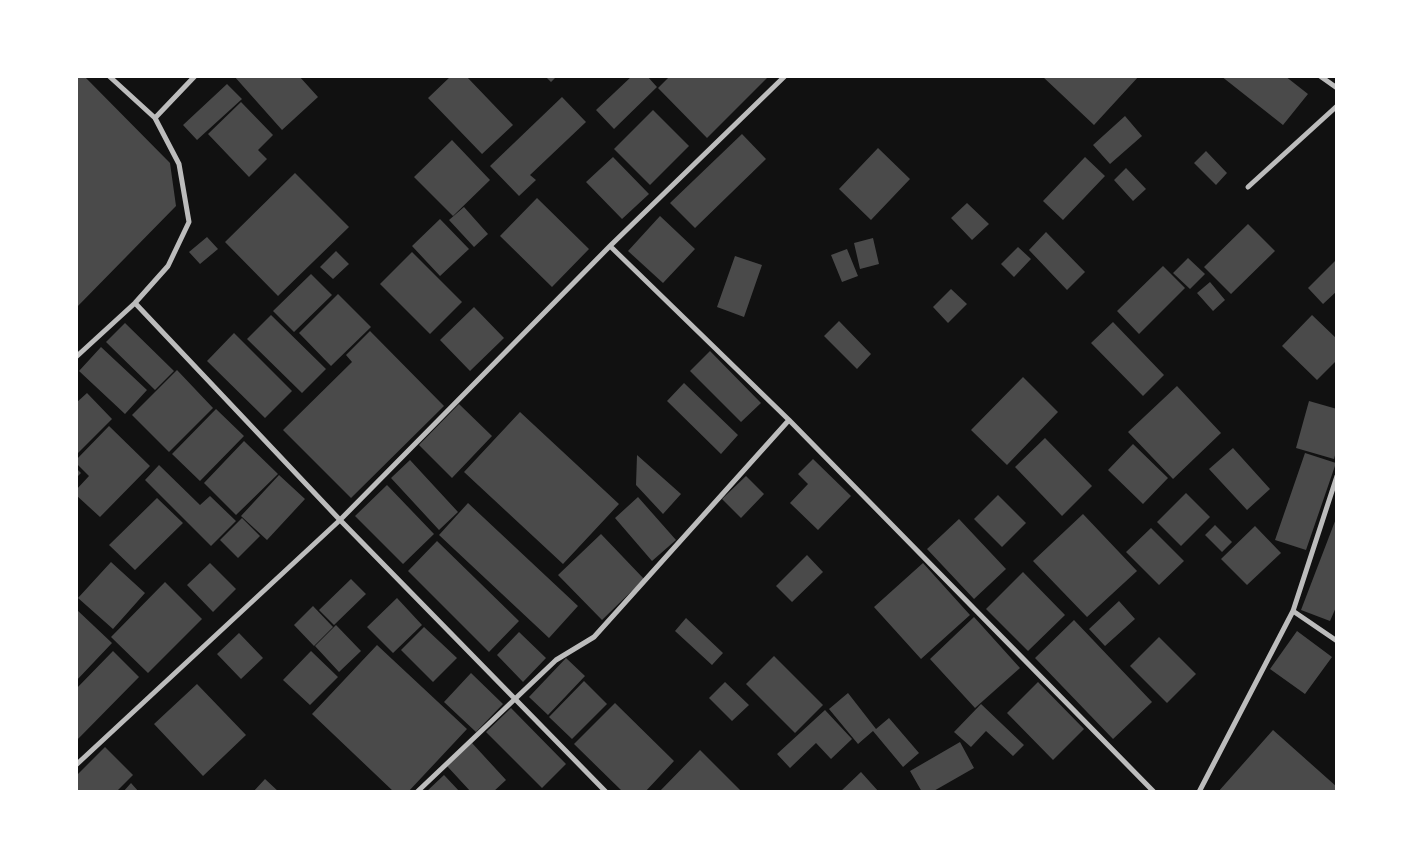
<!DOCTYPE html>
<html>
<head>
<meta charset="utf-8">
<style>
  body { margin:0 }
  #map { position:relative; width:1413px; height:868px; overflow:hidden; background:#111; font-family:"Zilla Slab",serif }
  canvas { display:block }
  .frame { position:absolute; inset:0; border:78px solid #fff; pointer-events:none }
</style>
</head>
<body>
<div id="map">
<canvas width="1413" height="868"></canvas>
<div class="frame"></div>
</div>
<script>
const ctx = document.querySelector('canvas').getContext('2d');
ctx.lineJoin = 'round';
function fillPath(path, color) {
  ctx.fillStyle = color;
  ctx.fill(path, 'evenodd');
}
function poly(rows) {
  const path = new Path2D();
  for (const r of rows) {
    path.moveTo(r[0], r[1]);
    for (let i = 2; i < r.length; i += 2) path.lineTo(r[i], r[i + 1]);
  }
  return path;
}
function trace(path, color, width, dash) {
  ctx.strokeStyle = color;
  ctx.lineWidth = width;
  ctx.lineCap = dash ? 'butt' : 'round';
  ctx.setLineDash(dash || []);
  ctx.stroke(path);
}
fillPath(poly([
  [76,76,84,76,170,163,176,206,76,308],
  [234,76,299,76,318,97,282,130],
  [451,76,466,76,513,125,482,154,428,98],
  [545,76,557,76,551,82],
  [632,76,647,76,657,87,614,129,596,110],
  [670,76,769,76,707,138,658,88],
  [1042,76,1139,76,1094,125],
  [1221,76,1285,76,1308,94,1283,125],
  [227,84,242,99,197,140,183,125],
  [562,97,586,122,530,175,536,180,519,196,490,166],
  [241,102,273,135,258,150,267,159,249,177,208,134],
  [653,110,689,146,650,185,614,149],
  [1125,116,1142,136,1110,164,1093,145],
  [742,134,766,159,695,228,670,203],
  [452,140,490,180,453,216,414,177],
  [878,148,910,179,871,220,839,189],
  [1206,151,1227,173,1216,185,1194,163],
  [613,157,649,194,622,219,586,182],
  [1085,157,1105,176,1063,220,1043,201],
  [1126,168,1146,189,1133,201,1114,180],
  [295,173,349,227,278,296,225,242],
  [537,198,589,249,552,287,500,236],
  [967,203,989,224,972,240,951,218],
  [464,207,488,234,474,247,449,220],
  [660,216,695,249,663,283,628,251],
  [440,219,469,249,440,276,412,246],
  [1248,224,1275,251,1231,294,1204,267],
  [1046,232,1085,272,1067,290,1029,250],
  [207,237,218,249,200,264,189,252],
  [873,238,879,264,860,269,854,243],
  [1018,247,1031,259,1014,277,1001,264],
  [847,249,858,276,842,282,831,255],
  [336,251,349,264,333,279,320,267],
  [412,252,462,302,430,334,380,284],
  [735,256,762,265,744,317,717,307],
  [1188,258,1205,274,1190,289,1173,273],
  [1337,259,1337,291,1323,304,1308,288],
  [1163,266,1185,288,1139,334,1117,311],
  [311,274,332,295,294,332,273,311],
  [1210,282,1225,300,1213,311,1197,293],
  [951,289,967,304,948,323,933,307],
  [338,294,371,327,331,366,299,333],
  [474,307,504,338,470,371,440,340],
  [271,315,326,369,302,393,247,339],
  [1312,315,1337,339,1337,360,1317,380,1282,346],
  [839,321,871,354,857,369,824,336],
  [1113,322,1164,375,1143,396,1091,343],
  [125,323,174,371,155,390,106,342],
  [370,331,444,406,351,498,283,430,352,362,346,355],
  [234,333,292,391,265,418,207,361],
  [101,347,147,390,125,414,79,371],
  [710,351,761,403,741,422,690,371],
  [177,370,213,408,169,452,132,415],
  [1023,377,1058,412,1007,465,971,430],
  [684,383,738,435,721,454,667,401],
  [1177,386,1221,433,1173,479,1128,432],
  [87,393,112,419,76,455,76,403],
  [1309,401,1337,409,1337,448,1334,459,1296,448],
  [459,404,492,436,452,478,419,445],
  [216,409,244,436,200,481,172,454],
  [520,412,619,504,563,564,464,472],
  [109,426,150,466,100,517,76,495,76,490,89,476,76,463,76,460],
  [1045,438,1092,486,1062,516,1015,467],
  [244,441,278,474,236,515,204,483],
  [1133,444,1168,478,1143,504,1108,470],
  [1233,448,1270,489,1247,510,1209,469],
  [1305,453,1336,463,1306,550,1275,540],
  [637,455,681,494,663,514,636,485],
  [813,459,851,496,818,530,790,503,808,484,798,474],
  [410,460,458,512,439,530,391,478],
  [159,465,200,505,210,496,236,521,211,546,145,480],
  [76,468,81,473,76,478],
  [279,475,305,499,267,540,241,516],
  [746,476,764,494,741,518,722,499],
  [387,485,434,534,403,564,355,516],
  [1186,493,1210,517,1181,546,1157,522],
  [998,495,1026,523,1002,547,974,519],
  [638,497,676,540,652,561,615,518],
  [157,498,183,523,135,570,109,545],
  [468,503,578,606,549,638,439,535],
  [1083,514,1137,571,1087,617,1033,561],
  [1337,516,1337,605,1330,621,1301,610],
  [242,518,260,536,238,558,220,540],
  [959,519,1006,569,974,599,927,549],
  [1215,525,1232,542,1222,552,1205,535],
  [1255,526,1281,553,1247,585,1221,559],
  [1151,528,1184,561,1159,585,1126,552],
  [601,534,644,579,602,620,558,575],
  [437,541,519,621,489,652,408,571],
  [807,555,823,572,792,602,776,586],
  [111,562,145,593,113,629,78,598],
  [210,563,236,589,213,612,187,585],
  [923,563,970,615,921,659,874,607],
  [1023,572,1065,615,1028,651,986,609],
  [351,579,366,594,334,625,319,610],
  [165,582,202,619,148,673,111,637],
  [397,598,422,625,393,653,367,627],
  [1119,601,1135,619,1105,646,1089,629],
  [313,606,333,627,314,646,294,625],
  [76,609,112,643,76,681],
  [974,617,1020,668,975,708,930,659],
  [686,618,723,653,712,665,675,631],
  [1074,620,1152,702,1113,739,1035,658],
  [336,625,361,651,339,672,315,646],
  [424,627,457,658,433,682,401,650],
  [1297,631,1332,657,1305,694,1270,669],
  [519,632,546,658,523,682,497,655],
  [239,633,263,658,241,679,217,654],
  [1159,637,1196,674,1167,703,1130,666],
  [377,645,467,729,408,792,394,792,312,714],
  [113,651,139,677,76,741,76,689],
  [311,651,338,677,310,705,283,680],
  [774,656,823,705,795,733,746,684],
  [566,658,585,676,548,715,529,697],
  [471,673,503,704,476,732,444,702],
  [584,681,607,704,572,739,549,717],
  [725,682,749,705,732,721,709,698],
  [1038,682,1084,729,1053,760,1007,713],
  [197,684,246,735,203,776,154,724],
  [848,693,876,729,889,718,919,753,903,767,873,731,858,744,829,709],
  [615,703,674,761,645,792,623,792,574,744],
  [981,704,1024,745,1013,756,986,731,971,747,954,732],
  [511,708,566,764,542,788,486,732],
  [825,710,852,739,831,759,816,743,790,768,777,754],
  [1273,730,1337,787,1337,792,1218,792],
  [960,742,974,768,932,792,922,792,910,771],
  [472,743,506,780,493,792,471,792,447,766],
  [105,747,133,775,116,792,76,792,76,776],
  [700,750,742,792,659,792],
  [861,772,879,792,840,792],
  [444,775,460,792,426,792],
  [265,779,279,792,253,792],
  [131,783,139,792,123,792]
]), '#4a4a4a');
trace(poly([
  [1320,76,1337,88],
  [155,118,195,76],
  [1248,187,1337,106],
  [610,246,789,420,1154,792],
  [135,303,340,520,606,792],
  [76,357,135,303,168,266,189,222,179,164,155,118,109,76],
  [1293,611,1337,641],
  [76,765,340,520,610,246,785,76],
  [417,792,556,660,594,637,789,420],
  [1199,792,1293,611,1337,476]
]), '#bcbcbc', 5);
</script>
</body>
</html>
